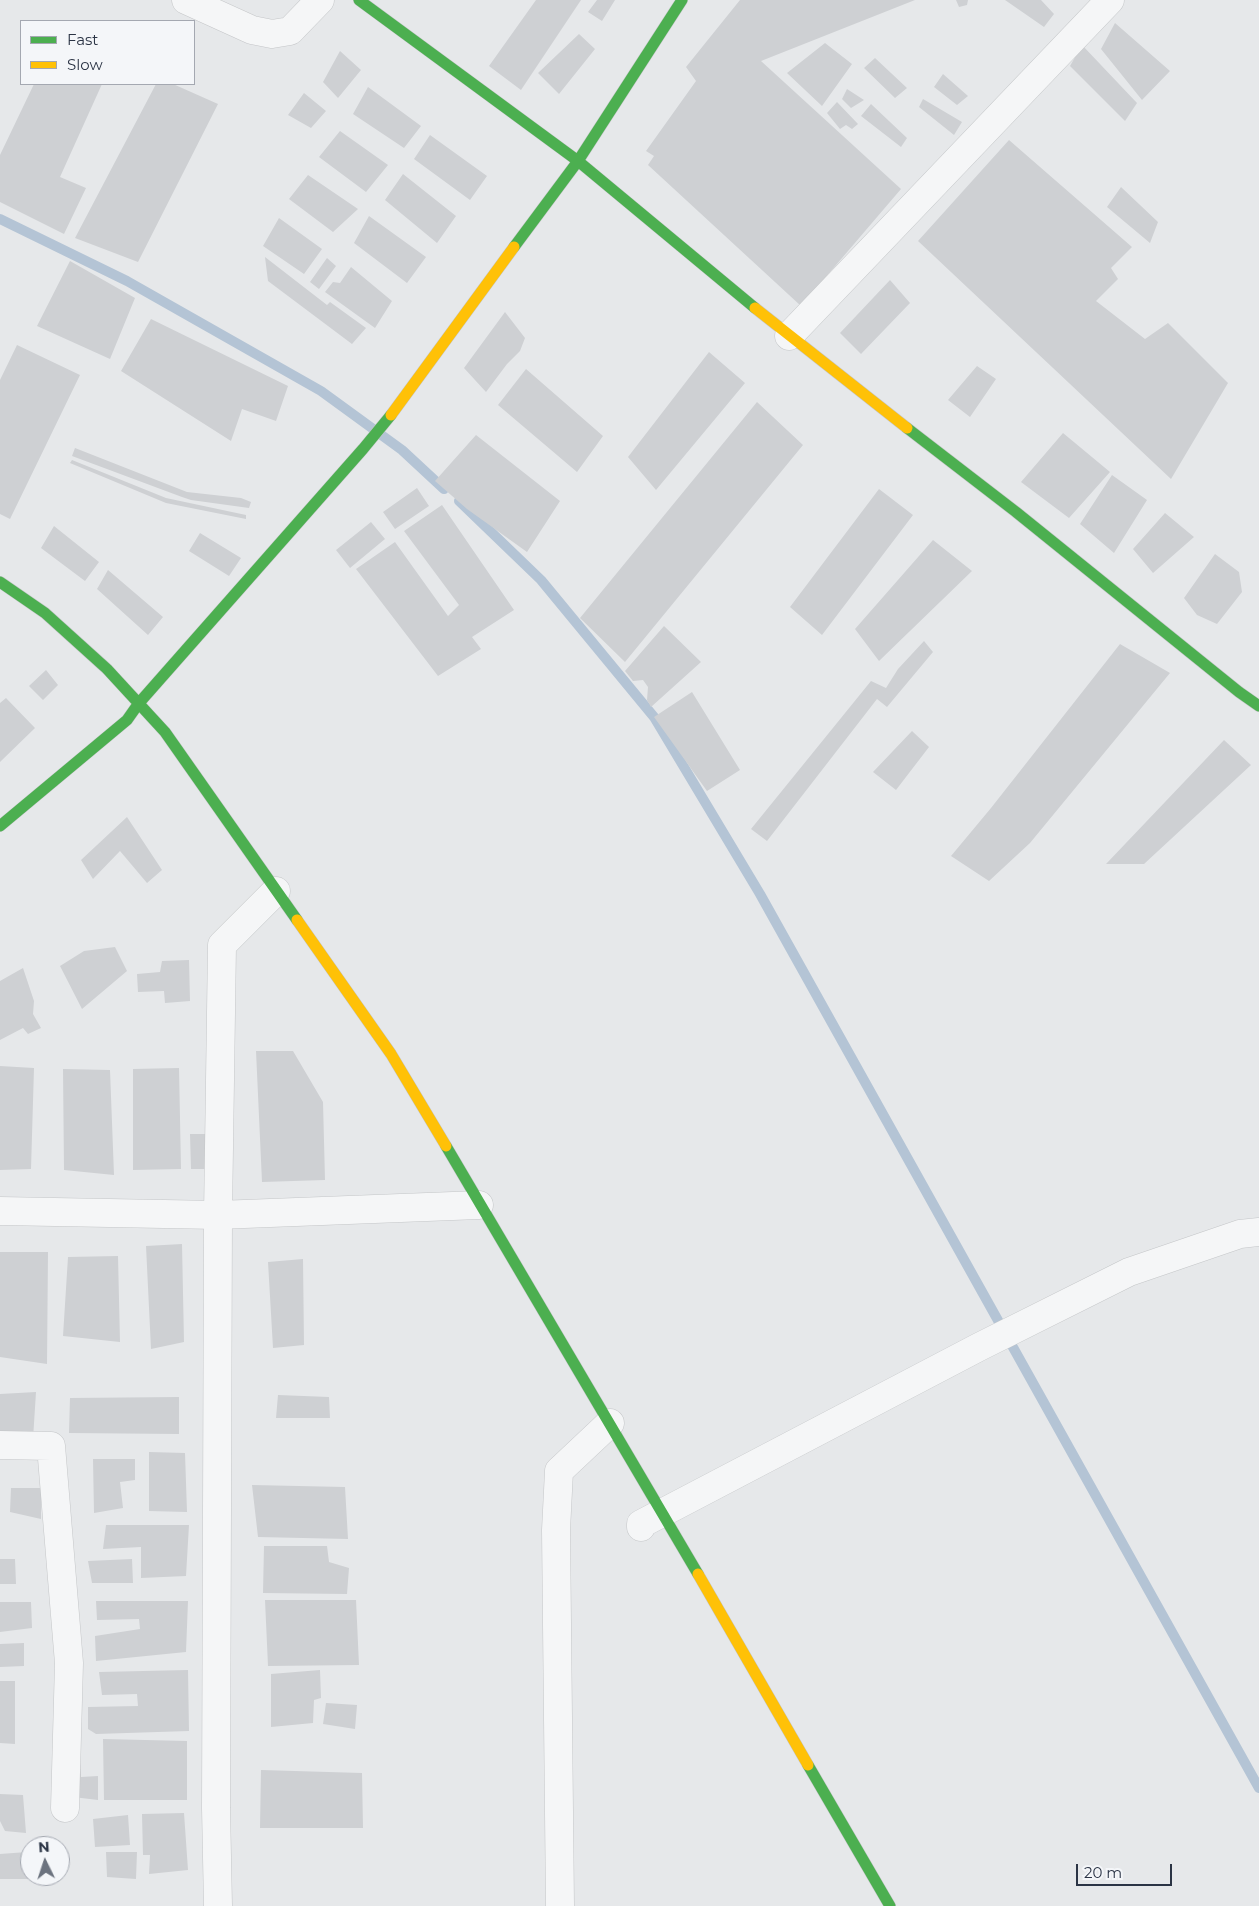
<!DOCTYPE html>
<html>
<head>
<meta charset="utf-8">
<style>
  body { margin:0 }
  #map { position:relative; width:1259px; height:1906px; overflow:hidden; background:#e6e8ea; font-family:Montserrat,sans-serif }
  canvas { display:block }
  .legend { position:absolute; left:20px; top:20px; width:175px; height:65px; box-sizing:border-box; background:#f4f6f9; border:1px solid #a4a8b1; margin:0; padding:6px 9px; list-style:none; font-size:15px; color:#2b3445 }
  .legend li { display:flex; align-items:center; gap:10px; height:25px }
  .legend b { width:25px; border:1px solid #a4a8b1 }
  .north { position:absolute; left:20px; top:1836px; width:50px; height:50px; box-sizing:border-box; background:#f4f6f9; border:1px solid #a4a8b1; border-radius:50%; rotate:356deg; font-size:14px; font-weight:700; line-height:20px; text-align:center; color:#2b3445 }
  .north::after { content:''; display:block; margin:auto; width:18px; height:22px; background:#6c737f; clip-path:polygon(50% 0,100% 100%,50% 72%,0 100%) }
  .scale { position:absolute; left:1076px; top:1864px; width:96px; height:22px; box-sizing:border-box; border:2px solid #2b3445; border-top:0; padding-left:6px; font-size:15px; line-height:18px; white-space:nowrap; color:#2b3445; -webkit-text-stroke:4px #f4f6f9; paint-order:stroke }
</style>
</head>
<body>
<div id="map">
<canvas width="1259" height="1906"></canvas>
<ul class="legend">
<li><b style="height:6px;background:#4caf50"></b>Fast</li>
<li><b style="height:6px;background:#ffc107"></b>Slow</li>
</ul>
<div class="north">N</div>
<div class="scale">20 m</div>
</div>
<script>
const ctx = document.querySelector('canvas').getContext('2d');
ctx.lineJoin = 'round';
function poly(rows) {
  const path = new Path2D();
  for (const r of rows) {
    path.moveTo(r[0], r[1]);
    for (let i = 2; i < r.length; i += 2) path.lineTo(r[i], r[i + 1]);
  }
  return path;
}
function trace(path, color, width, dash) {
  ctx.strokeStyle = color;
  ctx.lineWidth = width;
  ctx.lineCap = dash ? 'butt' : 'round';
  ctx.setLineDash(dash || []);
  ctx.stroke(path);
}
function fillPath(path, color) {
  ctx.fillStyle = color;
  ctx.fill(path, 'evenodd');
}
trace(poly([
  [0,219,127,281,321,391,402,450,444,489],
  [459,501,541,580,654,717,760,894,1259,1788]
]), '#b4c4d5', 10);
fillPath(poly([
  [536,0,581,0,521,90,489,66],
  [597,0,615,0,602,21,588,12],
  [740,0,915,0,761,61,901,189,801,306,648,165,654,156,646,151,696,81,686,67],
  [956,0,968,0,967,5,959,7],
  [1005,0,1041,0,1054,14,1044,27],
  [1115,23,1170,71,1142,100,1101,49],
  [579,34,595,49,559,94,538,73],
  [825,43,852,64,822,106,787,73],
  [1082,45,1137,103,1125,121,1070,66],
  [340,51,361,70,338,98,323,82],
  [875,58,907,88,895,98,864,68],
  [943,74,968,96,957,105,934,87],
  [34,84,102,84,60,177,86,188,64,234,0,202,0,155],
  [156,84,173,84,218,104,138,262,75,238],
  [368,87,421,126,404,148,353,114],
  [847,89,864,100,851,108,842,99],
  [304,93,326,111,311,128,288,115],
  [923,99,962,122,954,135,919,107],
  [837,102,858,124,852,129,846,125,840,129,827,113],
  [871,104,907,138,901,147,861,116],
  [340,131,388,165,366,192,319,157],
  [430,135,487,176,470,200,414,159],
  [1009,140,1132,247,1111,268,1118,279,1096,301,1145,339,1168,323,1228,383,1171,479,918,241],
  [403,174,456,216,437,243,385,200],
  [308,175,358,209,333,232,289,199],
  [1121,187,1158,222,1150,243,1107,207],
  [369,216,426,257,407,283,354,243],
  [279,218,322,249,304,274,263,246],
  [265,257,327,305,330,302,366,328,352,344,268,281],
  [327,258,336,266,319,289,310,282],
  [70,261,135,298,110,359,37,326],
  [351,267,392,301,375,328,325,292,333,282,340,283],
  [890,280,910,303,861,354,840,333],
  [505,312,525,338,520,351,507,364,486,392,464,368],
  [151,319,288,386,276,421,242,409,231,441,121,371],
  [17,345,80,375,10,519,0,514,0,380],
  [709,352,745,383,656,490,628,457],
  [977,366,996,379,970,417,948,400],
  [526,369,603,436,577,472,498,405],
  [757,402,803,445,625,662,580,618],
  [1063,433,1110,472,1069,518,1021,482],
  [476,435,560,501,527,552,467,509,435,481],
  [75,448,187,492,241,498,251,502,249,508,191,500,182,497,72,456],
  [72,460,166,498,246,515,246,519,166,503,70,463],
  [1112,475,1147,500,1114,553,1080,524],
  [417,488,429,506,395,529,383,512],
  [879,489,913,515,822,635,790,607],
  [442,505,514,610,472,637,481,649,438,676,356,569,395,542,448,616,459,605,404,531],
  [1165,513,1194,537,1153,573,1133,549],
  [371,522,385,539,350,568,336,550],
  [54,526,99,562,85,581,41,548],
  [200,533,241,558,229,576,189,551],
  [933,540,972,571,879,661,855,629],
  [1215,554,1239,572,1242,592,1217,624,1197,615,1184,598],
  [108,570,163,617,148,635,97,589],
  [664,626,701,662,651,707,647,700,648,687,643,680,633,681,625,671],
  [924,641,933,652,887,707,877,699,767,841,751,829,871,681,886,688,898,669],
  [1120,644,1170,673,1030,843,989,881,951,856,991,808],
  [46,670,58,685,43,700,29,686],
  [692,692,740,770,707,791,654,717],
  [6,698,35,728,0,762,0,703],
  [912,731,929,747,896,790,873,772],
  [1224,740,1251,765,1144,864,1106,864],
  [127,817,162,870,147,883,120,851,93,879,81,860],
  [115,947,127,971,82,1009,60,966,84,951],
  [189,960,190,1001,165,1003,164,991,138,992,137,974,160,972,162,961],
  [23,968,34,1001,33,1014,41,1028,28,1034,23,1028,0,1040,0,981],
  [256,1051,293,1051,323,1102,325,1180,262,1182],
  [0,1066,34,1068,31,1169,0,1170],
  [179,1068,181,1169,133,1170,133,1069],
  [63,1069,110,1070,114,1175,64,1170],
  [190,1134,206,1134,206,1169,191,1169],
  [182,1244,184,1342,151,1349,146,1246],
  [0,1252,48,1252,47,1364,0,1357],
  [118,1256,120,1342,63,1336,68,1257],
  [303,1259,304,1345,273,1348,268,1262],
  [36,1392,33,1439,0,1436,0,1394],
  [278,1395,329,1397,330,1418,276,1418],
  [179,1397,179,1434,69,1433,70,1398],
  [149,1452,185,1453,187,1512,149,1511],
  [93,1459,135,1459,135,1480,120,1482,123,1508,94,1513],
  [252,1485,345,1487,348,1539,258,1537],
  [11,1488,41,1488,41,1519,10,1512],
  [106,1525,189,1525,186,1576,141,1578,141,1547,103,1549],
  [264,1546,327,1546,329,1562,349,1568,347,1594,263,1593],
  [0,1559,15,1559,16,1584,0,1584],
  [132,1559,133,1583,92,1583,88,1561],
  [265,1600,356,1600,359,1665,268,1666],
  [96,1601,188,1601,186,1652,96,1661,95,1636,140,1629,139,1619,97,1620],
  [0,1602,31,1602,32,1628,0,1632],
  [24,1643,24,1666,0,1667,0,1644],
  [188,1670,189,1731,96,1734,88,1729,88,1707,138,1706,137,1694,102,1695,99,1672],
  [320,1670,321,1698,314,1700,313,1723,271,1727,271,1674],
  [0,1681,15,1681,15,1744,0,1743],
  [326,1703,357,1705,355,1729,323,1724],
  [103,1739,187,1741,187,1800,104,1800],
  [79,1743,81,1777,98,1776,98,1800,73,1797],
  [261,1770,362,1773,363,1828,260,1828],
  [0,1794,23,1795,26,1833,5,1831,0,1821],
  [184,1813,188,1870,149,1874,150,1855,143,1855,142,1814],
  [128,1815,130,1845,95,1847,93,1819],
  [27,1852,31,1879,0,1879,0,1854],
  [106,1852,137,1852,136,1879,107,1877]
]), '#ced0d3');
const street = poly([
  [186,0,252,30,272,34,290,31,320,0],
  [789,336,1110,0],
  [0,1211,218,1215,479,1205],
  [0,1445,51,1446,69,1663,65,1808],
  [641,1527,641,1524,979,1347,1129,1272,1240,1234,1259,1232],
  [218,1906,216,1808,218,1215,222,945,276,891],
  [560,1906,556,1530,559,1471,610,1423]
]);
const fast = poly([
  [359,0,578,161,755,308],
  [514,247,578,161,682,0],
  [907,428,1016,512,1239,692,1259,706],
  [0,582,45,613,107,669,165,732,297,920],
  [0,826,127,720,139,703,363,449,391,415],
  [446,1146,698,1574],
  [808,1765,890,1906]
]);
const slow = poly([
  [755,308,907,428],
  [391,415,514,247],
  [297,920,391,1054,446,1146],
  [698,1574,808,1765]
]);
trace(street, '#c4c6c8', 29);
trace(fast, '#c4c6c8', 12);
trace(slow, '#c4c6c8', 12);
trace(street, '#f5f6f7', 28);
trace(fast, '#4caf50', 11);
trace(slow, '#ffc107', 11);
</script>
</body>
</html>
